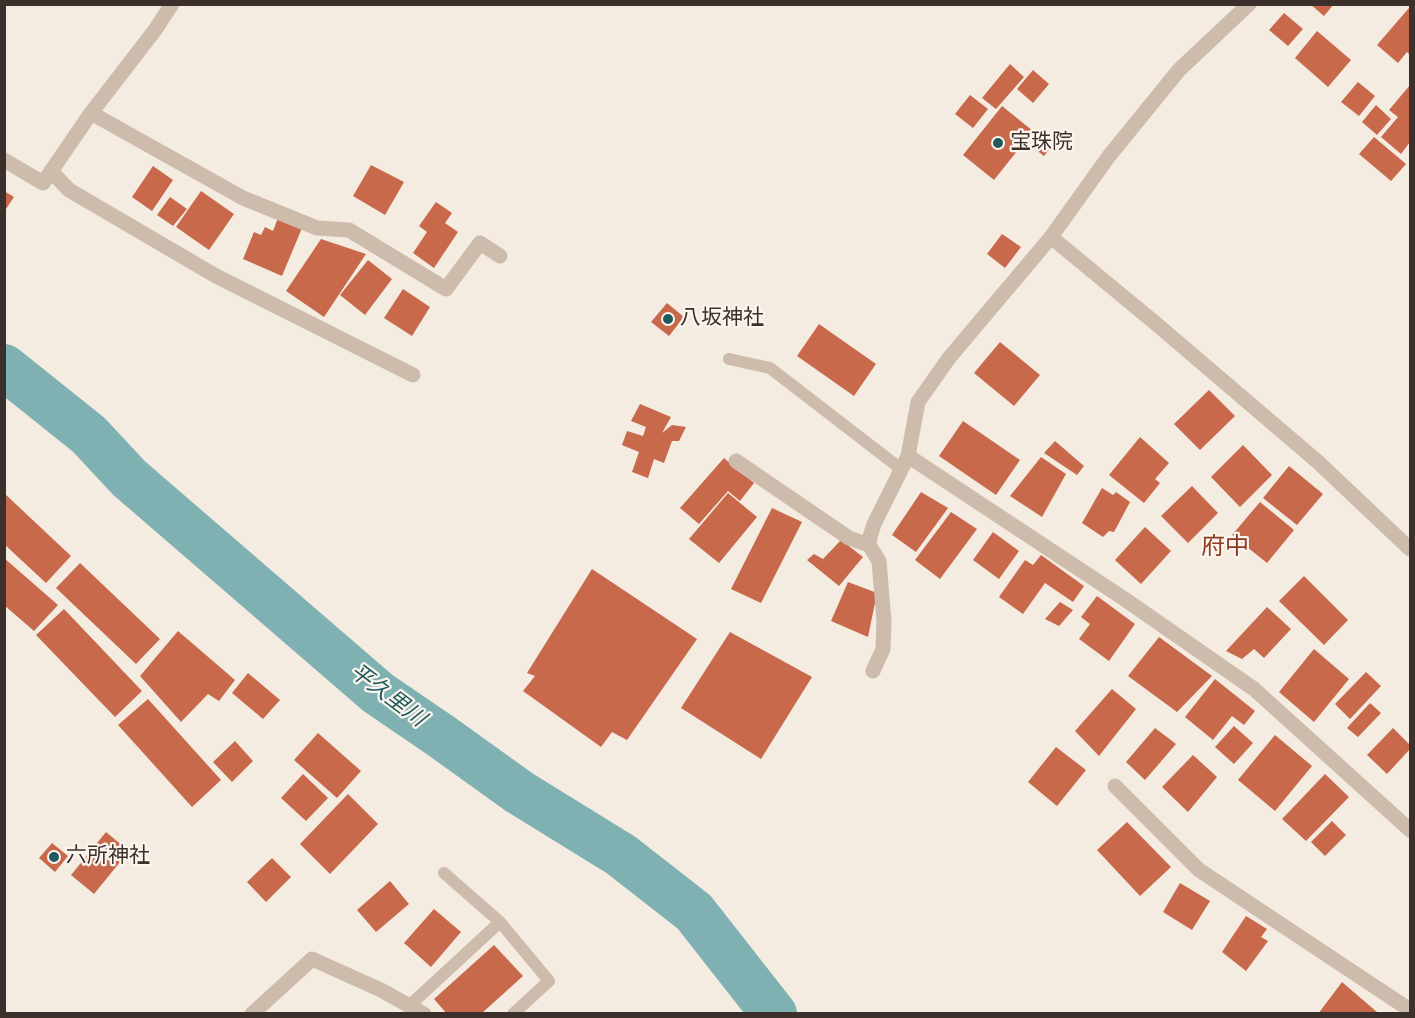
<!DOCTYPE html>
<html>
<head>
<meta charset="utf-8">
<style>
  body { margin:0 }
  #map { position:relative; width:1415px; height:1018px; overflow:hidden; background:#f4ebe1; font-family:Poppins,sans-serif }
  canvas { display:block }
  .frame { position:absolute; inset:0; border:6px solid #3b302b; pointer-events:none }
</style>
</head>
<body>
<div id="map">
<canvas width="1415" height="1018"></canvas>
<div class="frame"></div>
</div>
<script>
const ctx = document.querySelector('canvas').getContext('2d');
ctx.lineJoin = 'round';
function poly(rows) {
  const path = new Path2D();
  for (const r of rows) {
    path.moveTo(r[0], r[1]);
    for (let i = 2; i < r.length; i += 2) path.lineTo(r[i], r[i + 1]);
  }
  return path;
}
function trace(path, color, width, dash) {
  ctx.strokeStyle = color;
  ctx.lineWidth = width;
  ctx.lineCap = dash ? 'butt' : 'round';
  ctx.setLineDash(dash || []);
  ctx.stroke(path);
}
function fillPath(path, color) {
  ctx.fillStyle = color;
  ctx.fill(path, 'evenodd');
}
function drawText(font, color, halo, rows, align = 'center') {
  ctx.font = font + ' Poppins,"Noto Sans JP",sans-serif';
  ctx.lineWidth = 4.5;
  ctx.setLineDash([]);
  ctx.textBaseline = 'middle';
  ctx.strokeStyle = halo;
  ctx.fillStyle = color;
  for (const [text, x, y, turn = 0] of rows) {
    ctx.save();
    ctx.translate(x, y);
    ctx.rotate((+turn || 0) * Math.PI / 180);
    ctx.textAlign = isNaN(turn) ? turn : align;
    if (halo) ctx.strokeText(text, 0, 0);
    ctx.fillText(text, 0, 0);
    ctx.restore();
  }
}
trace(poly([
  [4,367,89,435,129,478,378,693,441,736,519,792,621,855,694,912,774,1014]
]), '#7fb0b2', 46);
fillPath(poly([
  [1310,4,1334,4,1324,16],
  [1409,8,1410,9,1410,55,1407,52,1398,63,1377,45],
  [1284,13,1303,29,1288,46,1269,30],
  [1317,31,1351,60,1328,87,1295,58],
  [1010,64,1024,77,996,109,982,98],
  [1033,70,1049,84,1033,103,1017,89],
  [1358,82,1375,96,1359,116,1341,102],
  [1410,85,1410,142,1401,154,1381,137,1398,117,1389,110],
  [970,95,988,109,973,128,955,114],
  [1376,105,1391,119,1377,135,1362,122],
  [1002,106,1033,131,994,180,963,155],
  [1374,137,1406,164,1391,181,1359,154],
  [1044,139,1052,146,1044,156,1035,149],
  [371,165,404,182,385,215,353,196],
  [153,166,173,180,152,211,132,197],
  [4,191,14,197,4,212],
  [201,191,234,214,209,250,176,227],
  [170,197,187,209,173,226,157,215],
  [436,202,452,213,445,223,458,232,434,268,413,253,427,232,419,226],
  [278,218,302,228,282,276,243,259,254,232,261,235,265,227,273,231],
  [1002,234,1021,247,1005,268,987,254],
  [321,239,366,254,324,317,286,291],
  [368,260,392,279,365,315,340,295],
  [403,289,430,307,412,336,384,318],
  [667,303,684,317,669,336,651,322],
  [819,324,876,364,854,396,797,356],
  [1000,342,1040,375,1014,406,974,373],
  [1209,390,1235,416,1200,450,1174,424],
  [640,404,671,417,662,433,672,425,686,427,679,441,672,441,664,463,654,459,648,478,632,472,639,452,622,445,627,431,643,436,646,427,631,421],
  [963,421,1020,460,996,495,939,456],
  [1140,437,1169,463,1155,479,1160,483,1144,503,1109,475],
  [1055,441,1084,466,1077,475,1044,453],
  [1243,445,1272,475,1240,507,1211,477],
  [1041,457,1066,474,1042,517,1010,496],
  [724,458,754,483,740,501,728,491,699,524,680,508],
  [1289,466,1323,494,1297,525,1263,498],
  [1192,486,1218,513,1188,543,1161,516],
  [1102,488,1113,495,1116,492,1130,502,1114,532,1109,531,1103,537,1082,523],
  [921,492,948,508,916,552,892,535],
  [4,493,71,556,46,583,4,544],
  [728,493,757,517,719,563,689,539],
  [1260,502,1294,530,1267,563,1232,535],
  [772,508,802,522,761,603,731,589],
  [951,512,977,529,940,579,915,560],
  [1145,527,1171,551,1141,584,1115,560],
  [993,532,1019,551,999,579,973,560],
  [841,540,863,557,839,586,807,560,814,554,823,559],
  [1041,555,1084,586,1073,602,1045,583,1023,614,999,597,1025,560,1033,565],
  [4,558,58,605,34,631,4,605],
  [80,563,160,639,136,664,56,588],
  [592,569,697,639,627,740,612,732,601,747,523,691,535,676,527,673],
  [1304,576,1348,620,1324,645,1279,601],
  [848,582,877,593,868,637,831,621],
  [1097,596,1135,624,1109,661,1079,639,1090,624,1081,617],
  [1060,602,1073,610,1059,626,1045,619],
  [1267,607,1291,629,1264,658,1254,649,1242,659,1226,651],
  [64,609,142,691,115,717,36,635],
  [178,631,235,680,219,701,208,694,181,722,140,676],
  [730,632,812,677,761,759,681,708],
  [1159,637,1212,676,1177,712,1128,676],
  [1314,649,1349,679,1314,722,1279,692],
  [1366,672,1381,686,1350,719,1335,704],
  [248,673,280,700,263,719,232,693],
  [1215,679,1255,711,1244,725,1232,716,1213,740,1185,717],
  [1112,689,1136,709,1099,756,1075,731],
  [148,699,221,780,192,807,118,725],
  [1370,703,1381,713,1358,737,1347,728],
  [1234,726,1253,743,1234,764,1215,747],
  [1155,728,1176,744,1145,780,1126,762],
  [1393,728,1410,745,1410,749,1387,774,1367,755],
  [318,733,361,771,337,798,294,760],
  [1275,735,1312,766,1275,811,1238,780],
  [235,741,253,761,232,782,213,762],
  [1056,747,1086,770,1057,806,1028,782],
  [1193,755,1217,777,1188,812,1162,787],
  [303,774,328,798,306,821,281,798],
  [1325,774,1349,797,1306,841,1282,819],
  [348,794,378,824,330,874,300,844],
  [1332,821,1346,835,1325,856,1311,842],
  [1127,822,1171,867,1140,896,1097,850],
  [106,832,129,851,94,894,71,875],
  [52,843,68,856,55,872,39,858],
  [272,858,291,877,266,902,247,882],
  [390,881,409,904,376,932,357,910],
  [1180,883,1210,901,1192,930,1163,912],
  [434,909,461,932,431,967,404,943],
  [1246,916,1267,929,1261,937,1268,941,1246,971,1222,952],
  [494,945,523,976,481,1014,447,1014,434,999],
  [1342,982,1377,1012,1376,1014,1318,1014]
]), '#c8694b');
trace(poly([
  [729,359,770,368,901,469],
  [444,873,500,922,549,981,513,1014],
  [409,1006,500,922]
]), '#cdbbac', 12);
trace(poly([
  [91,113,243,198,317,228,349,230,446,289,480,243,500,256],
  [4,160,43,183,91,113,155,30,172,4],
  [51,171,69,190,216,276,413,375],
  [1051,237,1154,322,1318,462,1410,549],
  [908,456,1123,598,1254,689,1410,830],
  [736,461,849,538,869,545],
  [873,671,883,649,884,621,879,561,869,545,870,537,874,524,908,456,918,402,949,358,1051,237,1109,156,1179,70,1249,4],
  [1115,786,1199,870,1410,1010],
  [252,1014,312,959,381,990,424,1014]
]), '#cdbbac', 15);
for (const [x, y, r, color] of [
  [998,143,6,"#1f5a5e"],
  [668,319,6,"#1f5a5e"],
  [54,857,6,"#1f5a5e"]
]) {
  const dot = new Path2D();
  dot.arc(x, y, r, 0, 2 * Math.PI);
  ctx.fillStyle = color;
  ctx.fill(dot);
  trace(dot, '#fbf5ee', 2);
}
drawText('21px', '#3b302b', '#fbf5ee', [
  ["宝珠院",1010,143],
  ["八坂神社",680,319],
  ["六所神社",66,857]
], 'left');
drawText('italic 22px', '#1f5a5e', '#fbf5ee', [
  ["平久里川",387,696,37]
]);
drawText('24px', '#8c3b22', '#fbf5ee', [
  ["府中",1225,548]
]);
</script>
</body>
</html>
